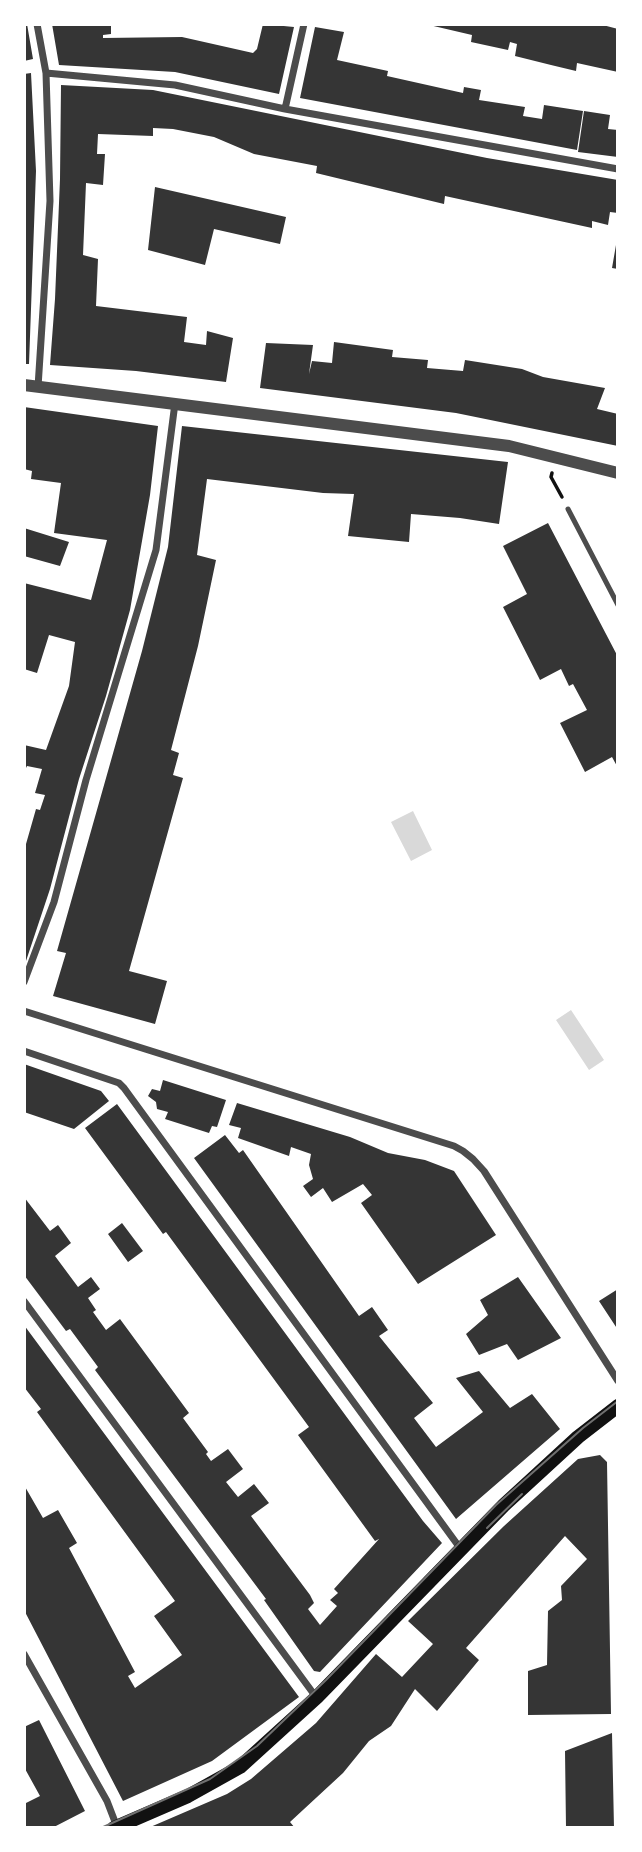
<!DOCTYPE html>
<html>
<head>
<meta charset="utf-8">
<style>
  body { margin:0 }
  #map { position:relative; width:642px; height:1852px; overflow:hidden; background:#fff; font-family:Commissioner,sans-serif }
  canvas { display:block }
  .frame { position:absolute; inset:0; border:26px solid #fff; pointer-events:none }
</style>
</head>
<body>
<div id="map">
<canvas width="642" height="1852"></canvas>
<div class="frame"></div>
</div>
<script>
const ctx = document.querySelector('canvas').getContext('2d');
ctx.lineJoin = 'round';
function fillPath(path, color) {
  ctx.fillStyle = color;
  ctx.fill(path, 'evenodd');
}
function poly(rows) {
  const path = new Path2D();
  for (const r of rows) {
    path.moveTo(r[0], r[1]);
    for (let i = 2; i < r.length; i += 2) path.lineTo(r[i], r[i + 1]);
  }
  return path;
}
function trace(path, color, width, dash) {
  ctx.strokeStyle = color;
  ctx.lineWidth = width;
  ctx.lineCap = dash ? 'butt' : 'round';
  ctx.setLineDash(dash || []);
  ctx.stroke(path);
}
fillPath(poly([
  [413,811,432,850,411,861,391,822],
  [571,1010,604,1060,589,1070,556,1020]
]), '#d9d9d9');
fillPath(poly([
  [24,24,27,24,33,59,24,61],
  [52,24,111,24,111,34,103,35,103,38,182,37,253,53,257,49,263,24,294,27,279,94,175,72,59,65],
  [425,24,599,24,618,29,618,72,577,63,576,71,551,65,515,56,517,44,510,42,508,50,471,42,472,35],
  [315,27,344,32,337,60,388,71,387,76,463,93,464,87,481,90,479,100,525,107,523,116,542,119,544,105,583,111,577,150,300,98],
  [31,73,36,171,29,364,24,364,24,74],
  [61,85,153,90,487,158,618,180,618,213,610,212,608,225,592,221,592,228,445,196,444,204,316,173,317,166,254,154,214,137,173,129,153,128,153,136,98,134,97,154,105,154,103,185,86,183,83,255,98,259,96,306,187,317,184,342,206,345,207,331,233,338,226,382,136,371,50,365,55,299,60,179],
  [584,111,610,115,608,129,618,130,618,157,578,152],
  [155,187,286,217,280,244,214,229,205,265,148,250],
  [616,245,618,245,618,269,612,268],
  [334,342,393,350,392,357,428,360,427,368,463,371,465,360,522,369,543,377,605,388,597,409,618,414,618,446,456,413,260,388,266,343,313,345,309,374,312,361,332,363],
  [24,407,158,426,150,495,130,610,106,696,79,779,50,889,25,964,24,851,36,809,40,810,45,795,35,793,42,769,27,766,24,772,24,745,46,750,69,686,75,642,49,635,37,673,24,669,24,583,91,600,107,540,54,533,61,483,31,479,32,471,24,469],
  [182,426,508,462,499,524,460,518,411,514,409,542,348,536,354,494,323,493,207,479,197,555,216,560,198,646,171,750,179,753,173,775,183,778,129,971,167,981,155,1024,53,996,66,953,57,951,142,651,168,547],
  [548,523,618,657,618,768,612,757,585,772,560,723,587,710,573,684,569,686,561,669,540,680,503,607,527,594,503,546],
  [24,528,69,542,60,566,24,556],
  [24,1064,101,1091,109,1101,74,1129,24,1112],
  [163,1080,226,1100,217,1127,212,1126,209,1133,165,1119,168,1112,157,1109,156,1102,148,1096,152,1089,160,1091],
  [237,1103,350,1137,388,1153,425,1160,454,1171,496,1235,418,1284,361,1203,372,1195,363,1184,332,1202,323,1188,311,1197,303,1186,313,1179,309,1165,311,1154,291,1147,289,1156,238,1138,241,1128,229,1125],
  [117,1104,423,1521,442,1543,320,1672,314,1671,264,1600,266,1599,95,1370,98,1367,70,1329,66,1331,24,1275,24,1197,50,1231,58,1225,71,1243,55,1256,78,1287,91,1277,100,1289,88,1298,96,1310,93,1312,106,1330,120,1319,189,1413,183,1418,208,1452,206,1454,211,1461,228,1449,243,1469,226,1482,238,1497,254,1484,269,1503,251,1516,310,1595,314,1603,308,1609,320,1625,337,1606,330,1600,338,1593,334,1589,379,1539,375,1541,298,1435,309,1427,166,1232,163,1234,85,1128],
  [225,1135,239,1153,243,1150,359,1316,372,1307,388,1330,379,1336,433,1403,414,1418,436,1447,483,1412,456,1378,479,1371,510,1408,532,1394,560,1429,456,1519,194,1158],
  [122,1223,143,1251,128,1262,108,1234],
  [518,1277,561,1338,518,1360,507,1344,479,1355,466,1334,488,1315,480,1300],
  [618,1289,618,1330,599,1301],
  [24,1325,299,1697,212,1761,123,1801,24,1610,24,1485,43,1518,58,1510,77,1543,69,1548,135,1672,128,1676,135,1688,182,1655,154,1616,175,1601,37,1412,41,1409,24,1387],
  [600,1455,607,1462,611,1714,528,1715,528,1671,547,1665,548,1611,562,1600,561,1586,587,1559,565,1536,466,1648,479,1660,437,1711,415,1689,391,1726,369,1741,343,1773,290,1822,295,1828,148,1828,227,1794,251,1779,316,1723,376,1654,402,1677,433,1644,408,1621,504,1526,578,1459],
  [39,1720,85,1811,52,1828,24,1828,24,1804,40,1796,24,1767,24,1727],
  [612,1733,614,1828,566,1828,565,1751]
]), '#353535');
trace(poly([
  [552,473,551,477,562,497]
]), '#111', 3.5);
trace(poly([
  [568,509,618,605]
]), '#4c4c4c', 5);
trace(poly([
  [37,24,46,73,50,201,38,387],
  [46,73,175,85,285,109,618,169],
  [285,109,304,24],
  [24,982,54,902,86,780,156,550,175,403],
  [24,1011,454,1146,463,1151,473,1159,484,1171,618,1381],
  [24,1051,119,1083,124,1088,460,1548],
  [24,1301,316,1697],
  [24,1654,107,1801,117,1827]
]), '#4c4c4c', 7);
trace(poly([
  [24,385,509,446,618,473]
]), '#4c4c4c', 12);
trace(poly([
  [114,1828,188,1796,240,1767,317,1697,504,1505,578,1437,618,1406]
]), '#111', 14);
trace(poly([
  [487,1528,522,1494],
  [101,1828,210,1779,257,1746,326,1680,496,1505,583,1428,618,1401]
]), '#707070', 2);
</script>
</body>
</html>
